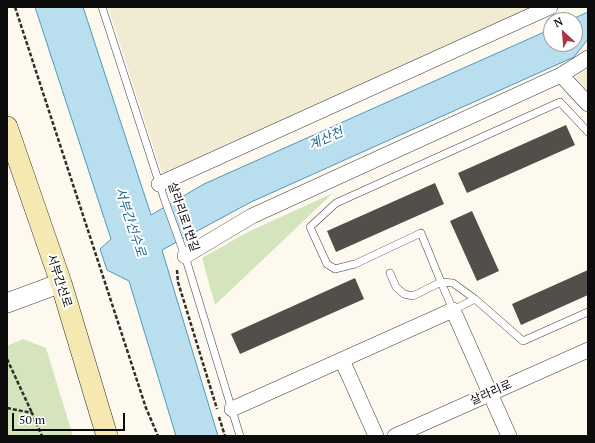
<!DOCTYPE html>
<html>
<head>
<meta charset="utf-8">
<style>
  body { margin:0 }
  #map { position:relative; width:595px; height:443px; overflow:hidden; background:#fdf9ef; font-family:"PT Serif",serif }
  canvas { display:block }
  .frame { position:absolute; inset:0; border:8px solid #0d0d0d; pointer-events:none }
  .north { position:absolute; left:543px; top:12px; width:40px; height:40px; box-sizing:border-box; background:#fff; border:1px solid #9e9e9e; border-radius:50%; rotate:334deg; font-size:11px; font-weight:700; line-height:16px; text-align:center; color:#0d0d0d }
  .north::after { content:''; display:block; margin:auto; width:14px; height:18px; background:#ac3645; clip-path:polygon(50% 0,100% 100%,50% 72%,0 100%) }
  .scale { position:absolute; left:12px; top:413px; width:113px; height:18px; box-sizing:border-box; border:2px solid #0d0d0d; border-top:0; padding-left:5px; font-size:12px; line-height:14px; white-space:nowrap; color:#0d0d0d; -webkit-text-stroke:3px #fff; paint-order:stroke }
</style>
</head>
<body>
<div id="map">
<canvas width="595" height="443"></canvas>
<div class="frame"></div>
<div class="north">N</div>
<div class="scale">50 m</div>
</div>
<script>
const ctx = document.querySelector('canvas').getContext('2d');
ctx.lineJoin = 'round';
function fillPath(path, color) {
  ctx.fillStyle = color;
  ctx.fill(path, 'evenodd');
}
function poly(rows) {
  const path = new Path2D();
  for (const r of rows) {
    path.moveTo(r[0], r[1]);
    for (let i = 2; i < r.length; i += 2) path.lineTo(r[i], r[i + 1]);
  }
  return path;
}
function trace(path, color, width, dash) {
  ctx.strokeStyle = color;
  ctx.lineWidth = width;
  ctx.lineCap = dash ? 'butt' : 'round';
  ctx.setLineDash(dash || []);
  ctx.stroke(path);
}
function drawText(font, color, halo, rows, align = 'center') {
  ctx.font = font + ' "PT Serif","Noto Sans KR",serif';
  ctx.lineWidth = 4;
  ctx.setLineDash([]);
  ctx.textBaseline = 'middle';
  ctx.strokeStyle = halo;
  ctx.fillStyle = color;
  for (const [text, x, y, turn = 0] of rows) {
    ctx.save();
    ctx.translate(x, y);
    ctx.rotate((+turn || 0) * Math.PI / 180);
    ctx.textAlign = isNaN(turn) ? turn : align;
    if (halo) ctx.strokeText(text, 0, 0);
    ctx.fillText(text, 0, 0);
    ctx.restore();
  }
}
fillPath(poly([
  [108,7,538,7,163,176],
  [588,69,588,91,575,77]
]), '#f0ebd2');
fillPath(poly([
  [333,193,215,305,202,258,248,232],
  [23,339,46,348,73,436,7,436,7,346]
]), '#d4e4bc');
const water = poly([
  [35,7,83,7,151,215,204,184,551,29,551,44,575,44,575,20,570,20,588,12,588,39,574,57,251,202,162,250,218,436,176,436,129,281,107,270,100,249,111,239,35,7]
]);
fillPath(water, '#b9dfef');
trace(water, '#4999bd', 1);
fillPath(poly([
  [566,125,575,145,467,193,458,173],
  [435,183,444,204,336,252,327,231],
  [472,211,499,271,477,281,450,221],
  [588,270,588,295,521,325,512,304],
  [355,278,364,299,240,354,231,334]
]), '#544e4b');
const service = poly([
  [102,7,165,201,185,256,240,436],
  [390,273,396,287,404,294,413,296,441,282,453,310,475,299,523,341,588,312],
  [475,299,453,283,441,282,421,233,355,264,335,269,327,264,310,227,336,203,560,102,588,132]
]);
const minor = poly([
  [561,75,588,58],
  [159,184,550,7],
  [185,256,252,216,561,75,588,104],
  [342,360,376,436],
  [232,409,453,310,509,436],
  [395,436,588,350]
]);
const tertiary = poly([
  [7,303,61,283]
]);
const secondary = poly([
  [7,127,61,283,107,436]
]);
trace(service, '#404040', 8);
trace(minor, '#404040', 16);
trace(tertiary, '#404040', 20);
trace(secondary, '#2f2f2f', 22);
trace(poly([
  [15,7,146,408,158,436],
  [177,270,178,282,217,409],
  [7,359,32,413],
  [7,408,32,413,42,436],
  [219,417,225,436]
]), '#2f2f2f', 2.5, [4, 2]);
trace(service, '#fff', 7);
trace(minor, '#fff', 15);
trace(tertiary, '#fff', 19);
trace(secondary, '#f5e8b1', 21);
drawText('12px', '#0d0d0d', '#fff', [
  ["살라리로1번길",183,217,71],
  ["서부간선로",59,281,72],
  ["살라리로",491,393,-24]
]);
drawText('italic 13px', '#256a90', '#fff', [
  ["계산천",326,139,-24],
  ["서부간선수로",130,222,72]
]);
</script>
</body>
</html>
